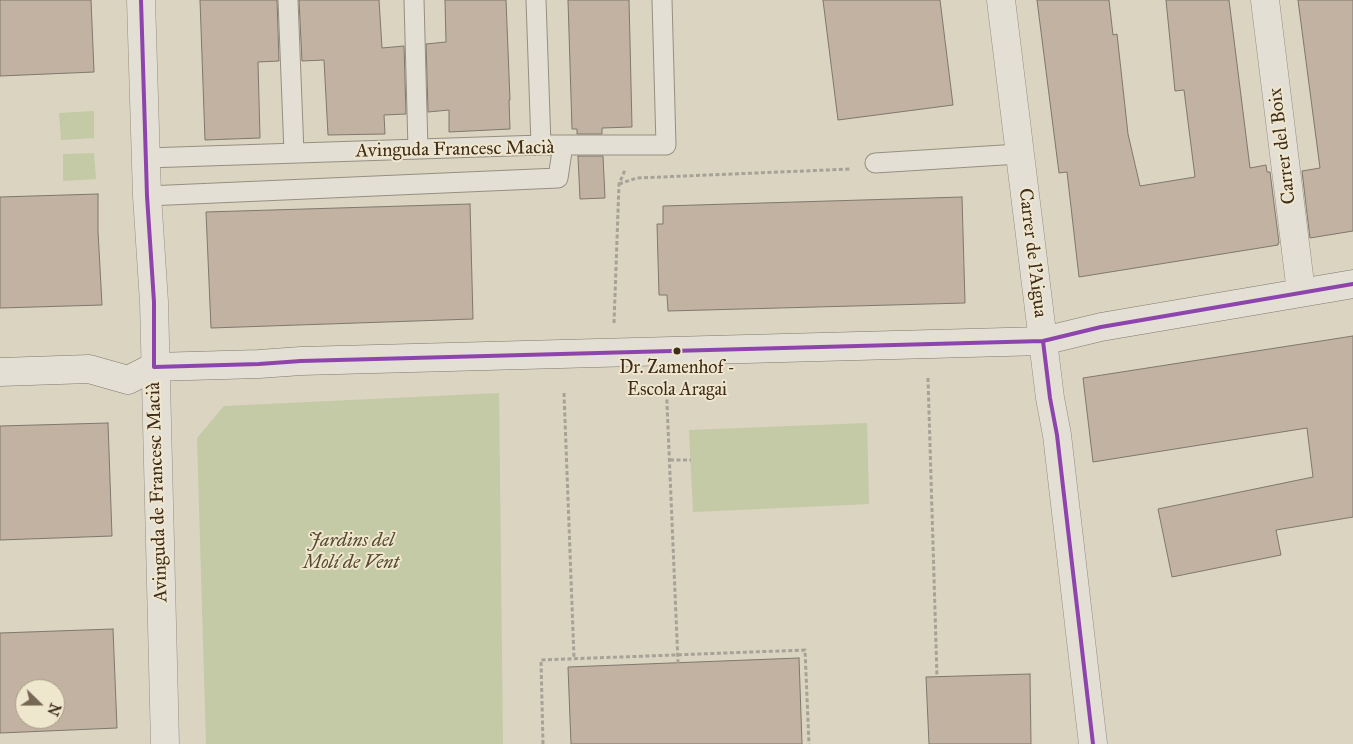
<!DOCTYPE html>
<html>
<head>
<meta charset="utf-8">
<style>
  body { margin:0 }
  #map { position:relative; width:1353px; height:744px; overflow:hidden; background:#dbd4c0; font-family:"IM FELL Great Primer",serif }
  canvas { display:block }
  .north { position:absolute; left:15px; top:679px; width:50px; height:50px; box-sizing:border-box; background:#efe6ce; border:1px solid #a99c86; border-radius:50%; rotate:112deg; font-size:14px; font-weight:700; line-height:20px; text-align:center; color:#402c1b }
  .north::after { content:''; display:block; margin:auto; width:18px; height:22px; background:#766755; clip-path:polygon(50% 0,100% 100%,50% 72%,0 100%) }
</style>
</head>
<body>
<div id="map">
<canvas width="1353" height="744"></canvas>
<div class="north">N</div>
</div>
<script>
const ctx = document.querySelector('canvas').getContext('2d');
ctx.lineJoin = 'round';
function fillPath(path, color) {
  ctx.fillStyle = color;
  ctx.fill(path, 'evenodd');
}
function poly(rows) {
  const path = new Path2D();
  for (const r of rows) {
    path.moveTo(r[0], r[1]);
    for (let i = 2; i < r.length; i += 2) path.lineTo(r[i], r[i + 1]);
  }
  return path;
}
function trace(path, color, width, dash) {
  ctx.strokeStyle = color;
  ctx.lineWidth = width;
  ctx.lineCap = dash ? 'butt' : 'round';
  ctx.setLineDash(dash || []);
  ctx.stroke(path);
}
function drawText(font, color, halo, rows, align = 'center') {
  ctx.font = font + ' "IM FELL Great Primer",serif';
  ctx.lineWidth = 4;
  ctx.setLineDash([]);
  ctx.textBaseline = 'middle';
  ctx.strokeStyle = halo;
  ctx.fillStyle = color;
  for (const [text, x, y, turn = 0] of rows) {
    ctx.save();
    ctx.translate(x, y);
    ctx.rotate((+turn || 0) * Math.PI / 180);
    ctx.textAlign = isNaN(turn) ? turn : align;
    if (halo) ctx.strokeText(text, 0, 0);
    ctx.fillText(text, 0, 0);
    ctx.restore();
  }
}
fillPath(poly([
  [94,111,94,138,61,140,59,113],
  [94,153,96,179,63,181,63,154],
  [499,393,503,744,206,744,197,438,224,406],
  [867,423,869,504,693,512,689,430]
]), '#c4c9a6');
const building = poly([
  [0,0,91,0,94,72,0,76,0,0],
  [200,0,277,0,279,61,258,62,260,138,205,140,200,0],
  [299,0,379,0,382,48,404,46,406,114,384,115,385,134,328,135,324,60,302,61,299,0],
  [445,0,506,0,510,100,509,100,510,129,449,132,449,110,428,112,426,44,446,42,445,0],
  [568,0,629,0,632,127,602,128,602,134,577,134,577,129,572,129,568,0],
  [823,0,940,0,953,105,838,120,823,0],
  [1037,0,1109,0,1113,35,1117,34,1128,134,1140,186,1195,177,1184,90,1175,91,1166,0,1229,0,1250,168,1266,165,1267,172,1270,172,1279,243,1278,243,1278,245,1079,277,1067,172,1059,173,1037,0],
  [1298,0,1353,0,1353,231,1310,238,1302,171,1320,168,1298,0],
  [578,156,603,156,605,198,580,199,578,156],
  [98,194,98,231,102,305,0,308,0,197,98,194],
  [962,197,965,303,668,311,667,295,659,295,657,224,663,224,663,206,962,197],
  [470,204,473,319,211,328,206,212,470,204],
  [1353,336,1353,517,1276,530,1281,555,1172,577,1158,509,1313,477,1307,428,1093,462,1083,378,1353,336],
  [108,423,112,536,0,540,0,426,108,423],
  [113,629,117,728,0,733,0,633,113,629],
  [25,689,55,689,55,719,25,719,25,689],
  [799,658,802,744,571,744,568,667,799,658],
  [1030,674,1031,744,929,744,926,677,1030,674]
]);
fillPath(building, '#c1b2a1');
trace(building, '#7f786c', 1);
const lane = poly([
  [288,0,294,153],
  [414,0,418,149],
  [536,0,541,145],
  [146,158,541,145,666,145,662,0],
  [875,163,1019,154],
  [147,196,558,178,563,145]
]);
const street = poly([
  [141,0,147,196,154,302,165,744],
  [1001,0,1050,398,1057,435,1093,744],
  [1265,0,1301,292]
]);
const secondary = poly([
  [0,372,89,369,128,380,154,367,259,364,301,361,1043,341,1101,327,1353,284]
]);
trace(lane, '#968f81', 21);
trace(street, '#968f81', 29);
trace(secondary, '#7f786c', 29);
trace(poly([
  [619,184,637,178,851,169],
  [614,323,619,184,625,170],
  [928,378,937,677],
  [666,380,678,663],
  [564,393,574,658],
  [670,460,691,460],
  [543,744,541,660,805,650,809,744]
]), '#a7a298', 3, [4, 2.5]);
trace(lane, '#e3dfd5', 19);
trace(street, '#e3dfd5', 28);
trace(secondary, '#e3dfd5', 28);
trace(poly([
  [141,0,147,196,154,302,154,367],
  [1043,341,1050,398,1057,435,1093,744],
  [154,367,259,364,301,361,1043,341,1101,327,1353,284]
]), '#8e44ad', 4);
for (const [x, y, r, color] of [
  [677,351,4.5,"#402c1b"]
]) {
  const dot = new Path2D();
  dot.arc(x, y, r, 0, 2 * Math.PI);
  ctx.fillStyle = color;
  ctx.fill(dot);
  trace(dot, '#efe6ce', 2);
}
drawText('18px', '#402c1b', '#efe6ce', [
  ["Dr. Zamenhof -",677,369],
  ["Escola Aragai",677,391]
]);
drawText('19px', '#402c1b', '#efe6ce', [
  ["Carrer del Boix",1283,146,-97],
  ["Avinguda Francesc Macià",455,150,-1],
  ["Carrer de l'Aigua",1032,253,83],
  ["Avinguda de Francesc Macià",158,492,-92]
]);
drawText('italic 19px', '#574a32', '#efe6ce', [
  ["Jardins del",351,541],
  ["Molí de Vent",351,563]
]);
</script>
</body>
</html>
